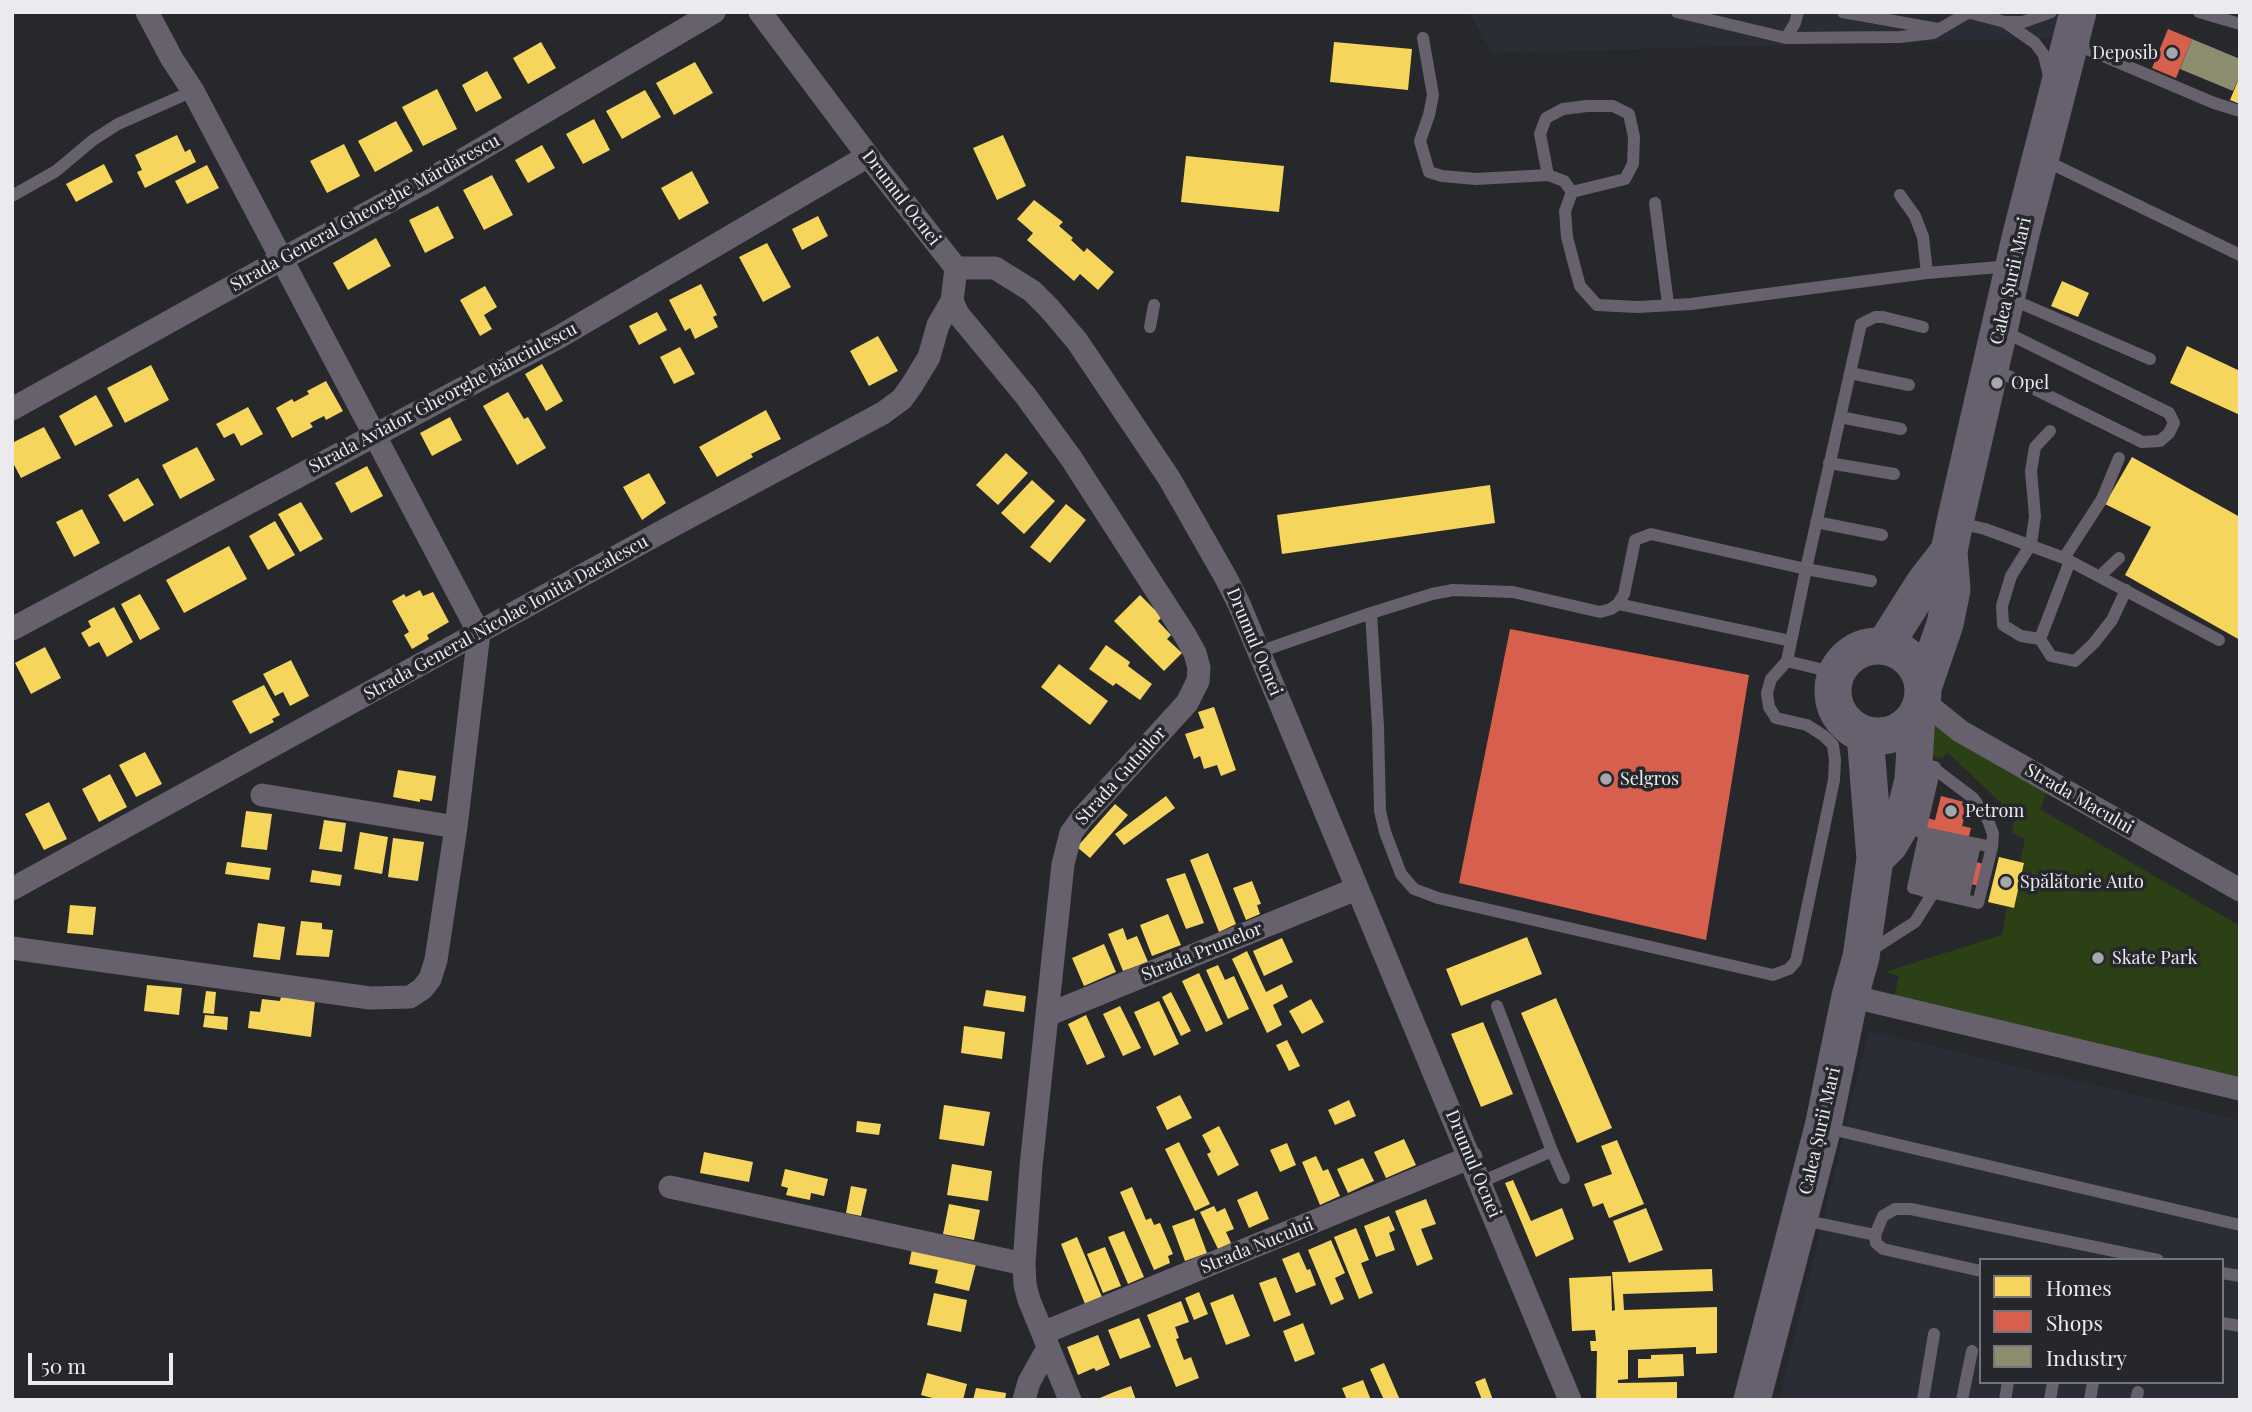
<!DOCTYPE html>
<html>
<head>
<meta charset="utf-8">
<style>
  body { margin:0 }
  #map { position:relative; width:2252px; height:1412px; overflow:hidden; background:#27282b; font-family:"Playfair Display",serif }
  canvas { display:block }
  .frame { position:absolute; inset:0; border:14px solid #ebebef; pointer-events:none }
  .legend { position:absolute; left:1979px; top:1258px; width:245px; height:126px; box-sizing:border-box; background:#26272c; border:2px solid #75757a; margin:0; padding:9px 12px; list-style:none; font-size:21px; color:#ebebef }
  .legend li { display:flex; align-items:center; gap:14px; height:35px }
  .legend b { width:35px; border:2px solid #75757a }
  .scale { position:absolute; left:28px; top:1353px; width:145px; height:32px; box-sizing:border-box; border:4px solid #ebebef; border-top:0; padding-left:9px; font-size:21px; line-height:24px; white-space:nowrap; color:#ebebef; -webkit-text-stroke:5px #26272c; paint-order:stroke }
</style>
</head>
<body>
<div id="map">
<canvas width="2252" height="1412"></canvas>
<div class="frame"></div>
<ul class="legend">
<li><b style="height:19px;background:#f6d55c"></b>Homes</li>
<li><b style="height:19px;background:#d6604d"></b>Shops</li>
<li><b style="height:19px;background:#8c8c6e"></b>Industry</li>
</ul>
<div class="scale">50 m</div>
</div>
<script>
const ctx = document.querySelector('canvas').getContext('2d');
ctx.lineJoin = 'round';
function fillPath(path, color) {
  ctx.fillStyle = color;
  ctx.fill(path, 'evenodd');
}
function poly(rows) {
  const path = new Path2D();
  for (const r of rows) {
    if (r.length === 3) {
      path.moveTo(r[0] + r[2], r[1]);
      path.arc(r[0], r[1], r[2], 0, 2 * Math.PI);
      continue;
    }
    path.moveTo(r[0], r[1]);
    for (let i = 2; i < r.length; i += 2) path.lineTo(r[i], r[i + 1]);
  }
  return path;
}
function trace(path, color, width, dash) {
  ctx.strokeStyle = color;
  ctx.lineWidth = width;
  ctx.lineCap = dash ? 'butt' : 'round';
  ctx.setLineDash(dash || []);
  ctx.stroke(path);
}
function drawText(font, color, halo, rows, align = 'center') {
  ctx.font = font + ' "Playfair Display",serif';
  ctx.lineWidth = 7;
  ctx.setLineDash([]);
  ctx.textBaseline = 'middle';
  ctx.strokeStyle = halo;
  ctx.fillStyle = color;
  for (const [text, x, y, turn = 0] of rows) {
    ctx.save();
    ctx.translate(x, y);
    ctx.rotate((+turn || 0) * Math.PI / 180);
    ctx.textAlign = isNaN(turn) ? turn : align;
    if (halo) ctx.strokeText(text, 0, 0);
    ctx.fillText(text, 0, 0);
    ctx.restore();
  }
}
fillPath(poly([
  [1469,12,2061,12,2054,38,1492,53],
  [1869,1031,2240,1120,2240,1384,2236,1400,1779,1400],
  [1981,1260,2222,1260,2222,1382,1981,1382]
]), '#2a2c36');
fillPath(poly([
  [1932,723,2047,792,2040,809,2240,926,2240,1084,1894,997,1899,976,1885,972,2002,935,2007,907,2014,908,2024,863,2020,862,2025,839,2012,833,2015,816,1947,752,1942,758,1937,758,1933,755,1928,747]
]), '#2c4015');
fillPath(poly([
  [541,42,556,68,528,84,513,58],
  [1334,42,1412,49,1408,90,1330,82],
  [695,62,713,93,674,115,656,83],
  [487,71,502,98,476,112,462,85],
  [2240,76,2240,104,2230,100],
  [437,89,457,129,423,146,402,107],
  [645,90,661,117,622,139,606,111],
  [594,119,610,150,583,164,566,134],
  [396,121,413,151,375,172,358,141],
  [177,135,185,152,190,149,196,162,145,188,137,172,142,170,135,155],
  [1003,135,1026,186,997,200,973,148],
  [344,144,360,176,327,193,310,161],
  [542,145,555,168,528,183,515,160],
  [1186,156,1284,166,1279,212,1181,202],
  [104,164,113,182,76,202,66,184],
  [207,165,219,188,187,204,175,181],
  [692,171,709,203,679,220,661,188],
  [492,175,513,215,484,230,463,190],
  [1034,200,1063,222,1059,226,1073,238,1071,240,1084,252,1087,248,1114,272,1098,290,1080,274,1074,281,1027,240,1033,233,1017,219],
  [438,206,454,238,425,253,409,220],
  [818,216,828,236,802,250,792,229],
  [376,238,391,266,348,290,333,263],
  [767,243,791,287,763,302,739,257],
  [2062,281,2089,293,2078,317,2051,306],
  [701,284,717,315,713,317,718,327,695,339,690,328,685,331,669,300],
  [485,286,497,307,484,315,492,329,480,336,460,300],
  [657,312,667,330,639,345,629,326],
  [878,336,898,371,869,386,850,351],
  [2187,346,2240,371,2240,415,2170,383],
  [680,347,695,374,674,384,660,357],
  [542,364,563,401,546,411,525,374],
  [151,365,169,400,125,423,107,388],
  [326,381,343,411,326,420,324,416,310,423,313,427,292,438,276,408,292,399,294,402,309,394,307,391],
  [508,392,524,419,528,417,546,448,517,465,483,406],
  [96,395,113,426,75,446,59,416],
  [248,407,263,434,241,446,234,433,224,438,216,424],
  [766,410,781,439,751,454,753,457,717,477,699,447],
  [450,417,462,440,432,456,420,433],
  [44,427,61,458,21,478,12,461,12,443],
  [197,447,215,480,180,499,162,465],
  [1006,453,1028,473,998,505,976,485],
  [2132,457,2240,517,2240,640,2125,575,2151,527,2105,504],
  [367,466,383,496,351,513,335,483],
  [649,473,666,503,642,520,623,487],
  [138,478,154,505,124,522,108,495],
  [1032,480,1055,501,1024,534,1001,513],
  [1490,485,1495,523,1282,554,1277,515],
  [301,502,323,539,300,552,278,514],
  [1066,504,1086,520,1050,563,1030,547],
  [82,509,100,543,74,557,56,522],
  [275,521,295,555,268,570,249,536],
  [229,546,247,579,184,613,166,580],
  [420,590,423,596,433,592,449,622,427,635,429,639,412,649,404,635,409,632,392,601,404,594,406,597],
  [140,594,160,629,140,640,121,604],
  [1140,595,1162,617,1158,621,1171,635,1167,639,1182,653,1164,671,1114,621],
  [114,607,133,642,107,657,99,642,89,647,81,633,91,627,88,621],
  [1106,645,1130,662,1128,666,1152,684,1140,700,1116,683,1113,686,1089,669],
  [45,647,61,678,31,694,15,663],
  [291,660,309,696,290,706,283,692,275,696,263,674],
  [1059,664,1108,701,1090,725,1041,687],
  [264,685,280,715,272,719,274,722,250,734,232,701],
  [1214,707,1236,770,1221,776,1217,765,1204,769,1200,756,1194,759,1185,734,1204,728,1198,712],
  [145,752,162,784,136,797,119,765],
  [398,770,436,776,432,801,420,799,420,802,393,797],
  [110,774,127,807,99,822,82,789],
  [1166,796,1175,808,1124,845,1115,834],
  [49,802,67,839,44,850,25,814],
  [1115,804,1128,815,1090,858,1077,847],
  [246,811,272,814,267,850,241,847],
  [324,820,346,823,342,852,319,849],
  [360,832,388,837,382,874,354,869],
  [393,838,424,842,418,881,388,877],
  [1208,853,1236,924,1219,932,1190,860],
  [1999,857,2024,863,2014,908,1988,902],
  [227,862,271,868,269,880,225,874],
  [312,870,342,875,340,886,310,882],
  [1185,873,1204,923,1186,929,1166,879],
  [1252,881,1261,904,1257,905,1260,914,1246,920,1233,888],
  [70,905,96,907,93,935,67,933],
  [1168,914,1181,945,1152,956,1140,925],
  [301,921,322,923,322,929,333,930,329,957,296,955],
  [258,923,285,927,280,960,253,957],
  [1123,928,1127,940,1137,936,1148,962,1123,971,1108,934],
  [1527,937,1542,974,1461,1006,1446,969],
  [1282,938,1293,962,1264,976,1253,951],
  [1104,944,1116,972,1084,986,1072,958],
  [1247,951,1266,992,1282,984,1288,997,1273,1005,1282,1025,1267,1033,1232,959],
  [1218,965,1225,980,1234,976,1249,1009,1228,1019,1206,970],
  [1199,973,1223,1024,1206,1032,1182,981],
  [147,985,182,988,179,1015,144,1011],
  [986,990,1026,996,1024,1012,983,1006],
  [206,991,216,992,214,1014,203,1013],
  [1171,992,1191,1031,1181,1036,1162,997],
  [281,997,315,1001,311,1037,248,1028,250,1011,260,1012,262,999,280,1001],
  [1556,998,1612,1128,1577,1143,1521,1013],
  [1311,999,1324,1022,1302,1034,1289,1011],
  [1159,1001,1179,1044,1154,1056,1134,1012],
  [1120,1006,1141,1048,1123,1056,1103,1014],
  [205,1015,228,1017,227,1030,203,1027],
  [1086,1015,1105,1057,1087,1065,1068,1024],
  [1483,1022,1513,1094,1481,1107,1451,1034],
  [964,1026,1005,1032,1002,1059,961,1053],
  [1287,1040,1300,1066,1289,1071,1276,1045],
  [1180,1095,1192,1118,1167,1130,1156,1107],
  [1349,1100,1356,1116,1335,1125,1328,1110],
  [944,1105,990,1112,984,1146,939,1139],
  [857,1121,881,1124,879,1135,856,1132],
  [1219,1126,1239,1165,1218,1176,1207,1154,1211,1152,1202,1135],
  [1404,1139,1416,1165,1386,1178,1374,1152],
  [1617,1140,1644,1204,1609,1218,1603,1203,1593,1207,1584,1184,1612,1174,1601,1146],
  [1179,1142,1210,1204,1195,1211,1165,1149],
  [1287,1143,1296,1165,1280,1172,1270,1150],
  [704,1152,753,1162,749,1182,700,1173],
  [1316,1156,1323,1171,1328,1169,1340,1196,1320,1205,1302,1162],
  [1363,1158,1374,1181,1348,1193,1337,1169],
  [952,1164,992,1171,988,1201,947,1195],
  [785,1169,828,1179,824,1196,811,1193,810,1200,786,1195,788,1188,781,1186],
  [1513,1180,1531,1221,1562,1208,1574,1239,1536,1257,1505,1183],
  [851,1186,867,1189,861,1216,846,1213],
  [1132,1187,1146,1220,1151,1218,1154,1225,1160,1223,1173,1254,1168,1256,1170,1263,1154,1270,1120,1192],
  [1257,1191,1269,1219,1249,1228,1237,1200],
  [1426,1199,1436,1224,1421,1229,1433,1259,1417,1266,1395,1211],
  [949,1204,980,1210,974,1240,943,1234],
  [1214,1206,1217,1212,1225,1208,1234,1229,1226,1232,1231,1243,1218,1249,1200,1212],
  [1646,1208,1663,1250,1629,1263,1613,1221],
  [1389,1216,1395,1230,1389,1233,1395,1250,1376,1257,1364,1226],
  [1194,1218,1207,1253,1185,1261,1172,1226],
  [1356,1228,1369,1260,1361,1263,1373,1293,1359,1299,1334,1237],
  [1124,1231,1144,1277,1128,1284,1108,1237],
  [1077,1237,1102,1297,1085,1304,1061,1244],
  [1331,1240,1345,1273,1335,1278,1344,1299,1331,1305,1308,1250],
  [1105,1247,1121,1286,1103,1293,1087,1254],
  [912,1249,976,1264,969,1291,935,1283,938,1270,909,1264],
  [1299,1252,1307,1270,1310,1269,1316,1285,1296,1293,1282,1259],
  [1712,1269,1713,1291,1623,1294,1624,1310,1717,1307,1717,1353,1696,1354,1696,1347,1628,1350,1628,1379,1618,1380,1618,1383,1677,1382,1677,1400,1596,1400,1597,1351,1591,1351,1590,1341,1596,1341,1595,1330,1572,1331,1569,1278,1611,1276,1612,1311,1615,1310,1612,1272],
  [1276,1277,1291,1315,1274,1322,1259,1283],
  [1199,1292,1208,1314,1194,1320,1185,1298],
  [934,1293,967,1300,961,1332,927,1325],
  [1233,1294,1250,1336,1226,1345,1210,1303],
  [1181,1301,1189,1322,1175,1327,1179,1338,1176,1339,1184,1360,1191,1357,1199,1378,1176,1387,1147,1315],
  [1139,1318,1151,1347,1120,1359,1108,1330],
  [1303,1323,1315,1354,1295,1362,1283,1331],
  [1098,1335,1110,1365,1096,1371,1094,1368,1078,1375,1067,1347],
  [1683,1354,1684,1376,1638,1378,1638,1359,1651,1359,1651,1355],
  [1384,1363,1400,1400,1384,1400,1370,1369],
  [927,1373,967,1384,963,1400,940,1400,921,1395],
  [1485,1378,1493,1400,1482,1400,1475,1382],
  [1363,1380,1371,1400,1347,1400,1342,1388],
  [1131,1386,1136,1400,1095,1400,1114,1392],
  [976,1388,1006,1393,1005,1400,973,1400]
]), '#f6d55c');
fillPath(poly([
  [2168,29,2192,39,2176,78,2152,68],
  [1510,629,1749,675,1706,940,1459,883],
  [1941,796,1968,803,1962,826,1971,828,1964,859,1984,864,1979,886,1914,870,1926,818,1935,820]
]), '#d6604d');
fillPath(poly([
  [2192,39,2240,59,2240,76,2233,91,2180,69]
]), '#8c8c6e');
trace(poly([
  [1677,12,1786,38,1900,37,1933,33,1969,12],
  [1843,12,1938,29],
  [1967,12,2005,22,2023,22,2051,12],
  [2199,12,2240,24],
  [2005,22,2035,43,2044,55,2049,76],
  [1423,38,1433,95,1429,115,1420,141,1429,172,1442,176,1476,179,1548,175,1564,181,1572,192,1565,211,1567,237,1574,264,1580,286,1597,305,1638,307,1691,304,1927,273,2011,266],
  [1786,38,1795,23,1798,12],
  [2075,44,2214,103,2240,111],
  [2044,160,2240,255],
  [1548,175,1540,134,1546,118,1563,109,1587,106,1613,106,1629,114,1634,137,1633,164,1625,179,1572,192],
  [1900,195,1915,216,1923,237,1927,273],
  [12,196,56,171,93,140,118,124,193,91],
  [1655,203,1668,304],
  [2011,299,2150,359],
  [1150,327,1154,305],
  [1994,369,2142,442,2160,441,2169,433,2174,423,2169,413,2003,331],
  [1850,373,1909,385],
  [1840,417,1901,429],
  [1829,463,1894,474],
  [1816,522,1882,535],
  [1959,523,1985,529,2064,558,2219,640],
  [2064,558,2102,499,2119,458],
  [2070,561,2040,639,2051,656,2075,661,2094,643,2112,620,2126,590],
  [2100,576,2119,558],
  [1871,581,1806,569,1861,324,1875,317,1883,317,1923,327],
  [1618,604,1791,641],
  [1371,613,1378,727,1380,811,1385,832,1401,874,1414,889,1438,898,1773,975,1789,969,1796,961,1834,780,1835,760,1833,745,1824,736,1807,725,1776,718,1769,707,1767,693,1771,679,1787,661],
  [2040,639,2021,636,2003,625,2002,606,2011,576,2031,544,2035,516,2031,471,2035,447,2050,431],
  [1259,652,1371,613,1432,594,1453,590,1513,592,1600,612,1611,609,1618,604,1624,594,1635,540,1651,534,1806,569,1787,661,1836,673],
  [1919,757,1973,798,1988,820,1993,834,1992,847,1978,903,1913,888,1925,833],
  [1935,767,1920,832,1992,847],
  [1923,891,1935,835],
  [1943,895,1955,840],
  [1954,897,1966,842],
  [1963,899,1975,844],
  [1870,951,1915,922,1933,893,1945,837],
  [1497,1006,1552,1151],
  [1827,1128,2240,1225],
  [1481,1182,1552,1151,1564,1178],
  [1803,1220,1875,1235],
  [1981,1271,1883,1249,1876,1243,1875,1235,1883,1216,1895,1209,1911,1209,2158,1260],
  [2222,1273,2240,1276],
  [2222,1323,2240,1326],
  [1923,1400,1934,1334],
  [1962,1400,1972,1351],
  [2005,1400,2008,1382],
  [2050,1400,2053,1382],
  [2090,1400,2093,1382],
  [2136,1400,2138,1392]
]), '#67606d', 12);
trace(poly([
  [760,12,868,156,956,268,995,268,1032,291,1049,308,1077,341,1169,478,1226,578,1239,604,1570,1400],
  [956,268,952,301,958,314,1025,395,1071,458,1185,635,1195,653,1199,668,1198,681,1187,703,1082,818,1071,833,1063,864,1031,1166,1024,1264,1025,1285,1029,1300,1070,1400],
  [12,409,282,259,427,181,714,12],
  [12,629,559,337,868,156],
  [1923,701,1960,731,2240,890],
  [262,795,456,827],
  [12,889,674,525,883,413,902,399,912,385,929,357,938,325,952,301],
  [12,948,370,998,410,997,422,989,430,979,436,960,456,827,479,633,193,91,172,59,147,12],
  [1850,996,2240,1089],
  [1047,1015,1356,889],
  [670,1187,1024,1264],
  [1043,1333,1471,1157],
  [1024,1400,1029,1382,1048,1348]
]), '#67606d', 23);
trace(poly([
  [1885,645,1925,582,1949,551],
  [1878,691,45],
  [1924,685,1945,624,1952,590,1949,551,1955,522,2021,234,2078,12],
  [1875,859,1889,845,1902,823,1913,780,1917,714],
  [1752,1400,1823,1127,1850,996,1861,957,1875,859,1865,734]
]), '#67606e', 37);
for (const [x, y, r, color] of [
  [2172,53,7,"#a6a7aa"],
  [1997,383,7,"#a6a7aa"],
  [1606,779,7,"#a6a7aa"],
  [1951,811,7,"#a6a7aa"],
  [2006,882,7,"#a6a7aa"],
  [2098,958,7,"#a6a7aa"]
]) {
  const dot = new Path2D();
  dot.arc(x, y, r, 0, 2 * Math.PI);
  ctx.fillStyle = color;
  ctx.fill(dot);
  trace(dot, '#26272c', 2.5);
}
drawText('18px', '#ebebef', '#26272c', [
  ["Deposib",2158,53,"right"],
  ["Opel",2011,383],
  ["Selgros",1620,779],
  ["Petrom",1965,811],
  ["Spălătorie Auto",2020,882],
  ["Skate Park",2112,958]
], 'left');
drawText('18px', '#ebebef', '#26272c', [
  ["Drumul Ocnei",901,198,52],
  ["Strada General Gheorghe Mărdărescu",365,213,-29],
  ["Calea Șurii Mari",2011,281,-77],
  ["Strada Aviator Gheorghe Bănciulescu",443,398,-28],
  ["Strada General Nicolae Ionita Dacalescu",506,618,-29],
  ["Drumul Ocnei",1254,642,67],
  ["Strada Gutuilor",1121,776,-48],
  ["Strada Macului",2079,799,30],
  ["Strada Prunelor",1202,952,-22],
  ["Calea Șurii Mari",1820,1131,-77],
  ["Drumul Ocnei",1473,1164,67],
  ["Strada Nucului",1257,1246,-22]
]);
</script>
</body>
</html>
